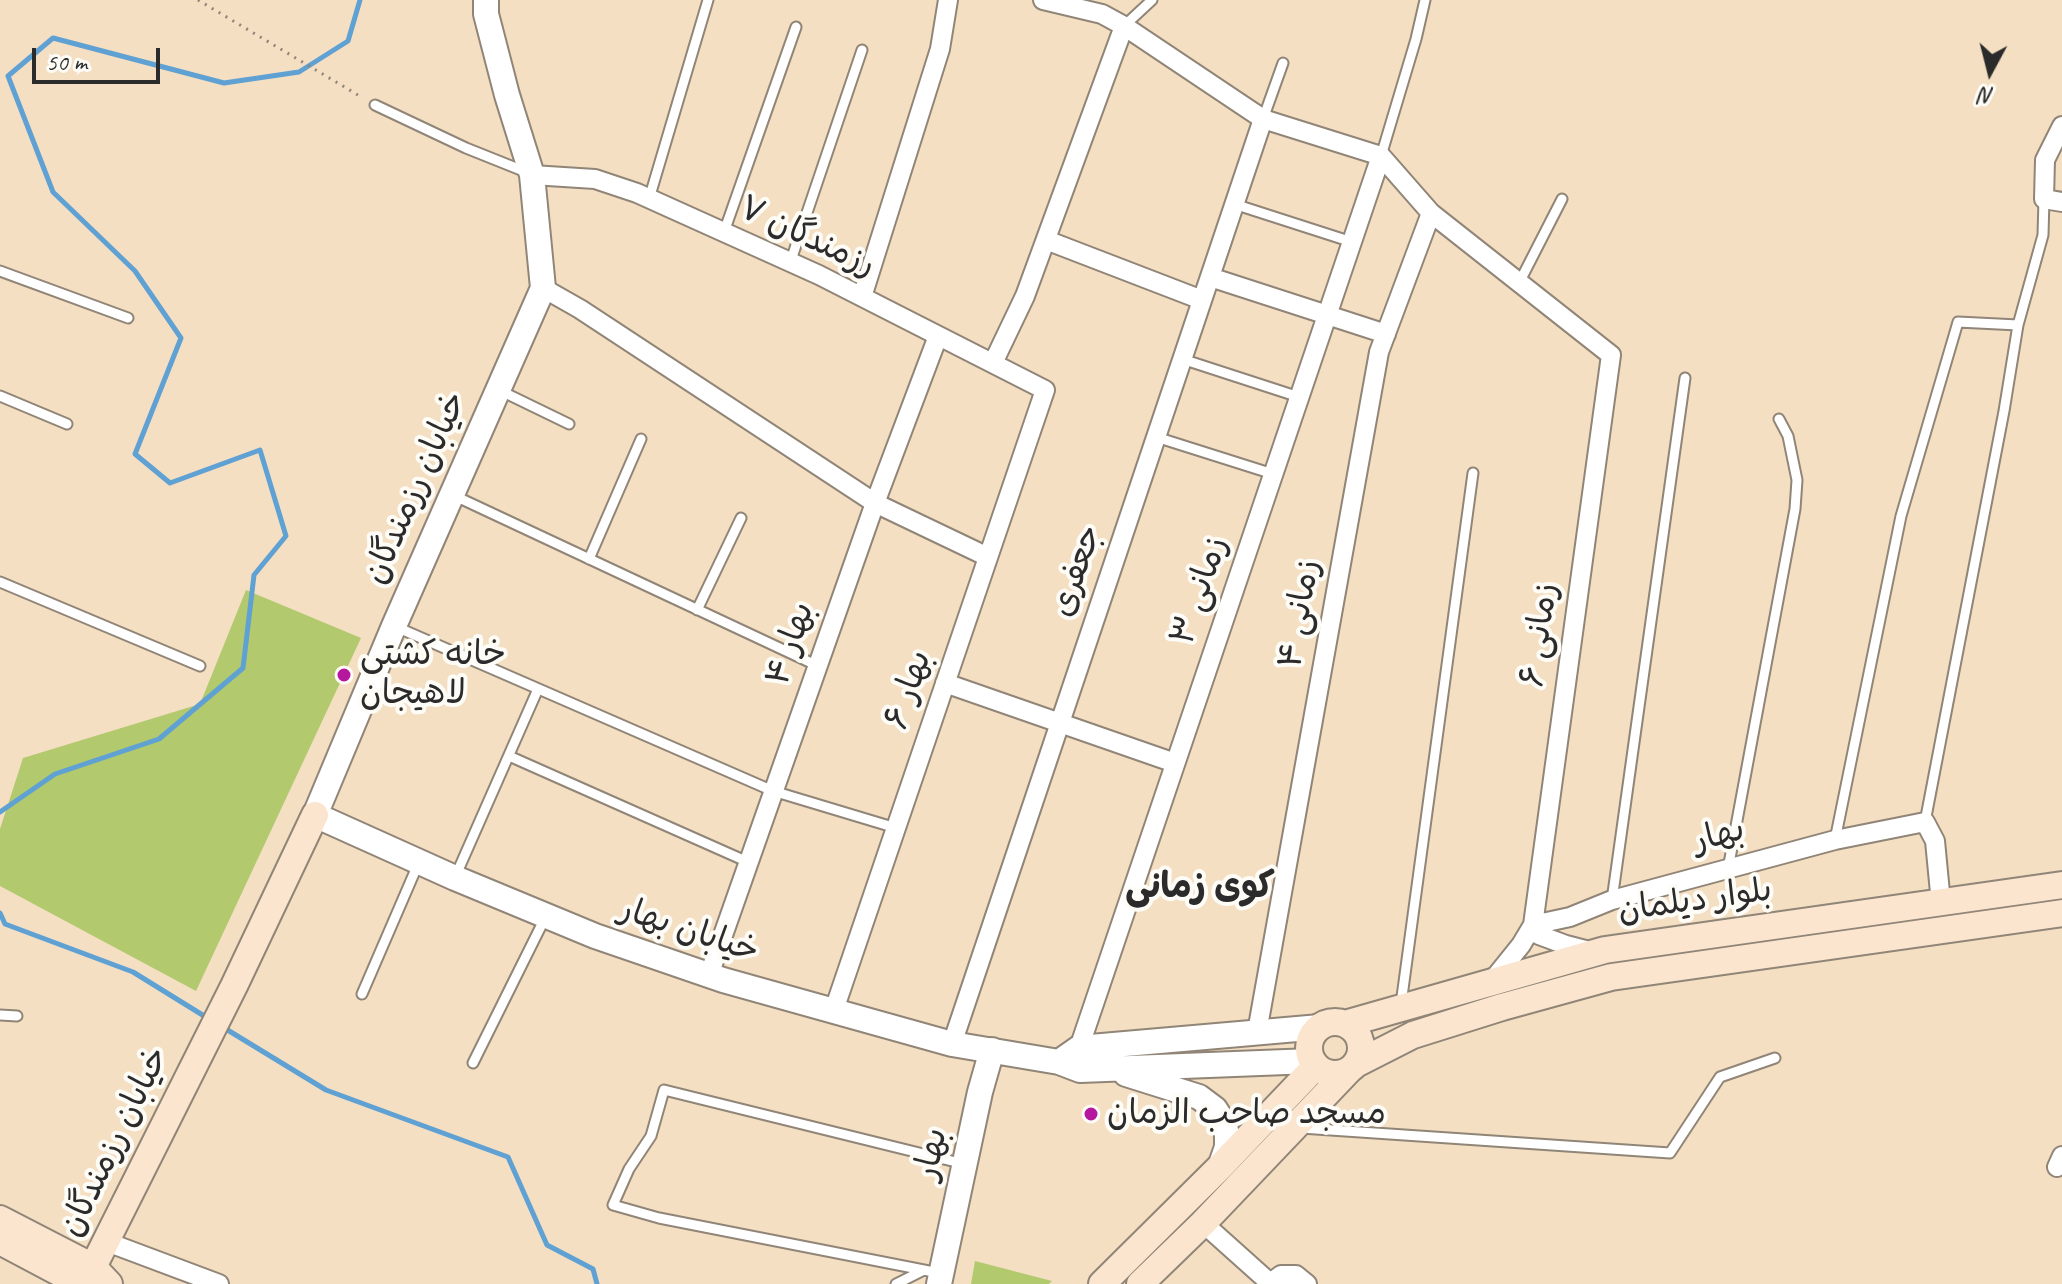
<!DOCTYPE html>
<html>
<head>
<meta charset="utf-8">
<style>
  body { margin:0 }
  #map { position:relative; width:2062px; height:1284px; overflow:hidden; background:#f4dfc3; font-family:Caveat,sans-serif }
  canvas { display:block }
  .north { position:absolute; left:1950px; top:32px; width:80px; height:80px; -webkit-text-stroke:6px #fdfcf7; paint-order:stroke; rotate:187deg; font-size:22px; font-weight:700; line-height:32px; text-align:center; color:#2b2b2b }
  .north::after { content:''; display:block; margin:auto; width:28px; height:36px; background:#2b2b2b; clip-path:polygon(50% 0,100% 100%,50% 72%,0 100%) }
  .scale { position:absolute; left:32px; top:48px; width:128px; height:36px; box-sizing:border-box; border:4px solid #2b2b2b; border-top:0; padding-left:10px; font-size:24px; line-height:28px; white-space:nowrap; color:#2b2b2b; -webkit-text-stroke:6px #fdfcf7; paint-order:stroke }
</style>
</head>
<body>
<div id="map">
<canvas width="2062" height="1284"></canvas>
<div class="north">N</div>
<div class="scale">50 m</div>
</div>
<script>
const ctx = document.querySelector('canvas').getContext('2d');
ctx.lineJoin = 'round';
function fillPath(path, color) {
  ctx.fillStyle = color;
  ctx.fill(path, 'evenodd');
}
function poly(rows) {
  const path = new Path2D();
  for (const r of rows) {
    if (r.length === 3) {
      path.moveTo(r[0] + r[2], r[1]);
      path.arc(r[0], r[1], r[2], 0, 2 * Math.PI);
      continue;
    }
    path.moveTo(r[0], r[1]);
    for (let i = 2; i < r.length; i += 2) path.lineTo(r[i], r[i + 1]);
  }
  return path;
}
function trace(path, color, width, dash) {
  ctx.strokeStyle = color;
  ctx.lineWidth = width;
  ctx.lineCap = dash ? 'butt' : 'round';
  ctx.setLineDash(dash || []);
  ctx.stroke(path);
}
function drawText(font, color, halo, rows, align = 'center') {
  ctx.font = font + ' Caveat,"Playpen Sans Arabic",sans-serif';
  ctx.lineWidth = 8;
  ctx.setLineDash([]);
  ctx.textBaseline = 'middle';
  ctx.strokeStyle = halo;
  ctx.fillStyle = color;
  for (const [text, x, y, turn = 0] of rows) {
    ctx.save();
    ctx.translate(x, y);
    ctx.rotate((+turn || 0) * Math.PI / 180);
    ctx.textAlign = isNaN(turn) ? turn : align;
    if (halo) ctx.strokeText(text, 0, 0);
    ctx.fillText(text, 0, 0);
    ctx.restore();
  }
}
fillPath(poly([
  [246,590,361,638,196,991,0,886,0,829,23,758,200,704],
  [975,1261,1052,1281,1049,1284,971,1284]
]), '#b2c96e');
trace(poly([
  [0,812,55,774,159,739,243,668,254,575,286,536,260,450,170,483,135,454,181,338,135,271,53,192,8,76,53,38,224,83,299,72,348,41,360,0],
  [0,913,5,924,133,972,209,1019],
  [221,1026,326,1090,508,1157,547,1245,593,1269,597,1284]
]), '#5fa1d3', 5);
const service = poly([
  [1124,26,1152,0],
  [375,105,466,148,526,172],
  [1263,119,1283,63],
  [1381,156,1416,39,1425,0],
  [649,199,708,0],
  [1234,204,1352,242],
  [724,232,796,27],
  [790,263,862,50],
  [0,271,128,318],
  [1519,283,1562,199],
  [1182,359,1299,397],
  [501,391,569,424],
  [0,396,67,424],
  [1156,437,1273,474],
  [455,496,818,666],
  [589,559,641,439],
  [0,582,200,666],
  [697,610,741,518],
  [394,626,773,791,896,828],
  [509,756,748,862],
  [1925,822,2004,411,2018,325,2043,235,2044,199],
  [1835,840,1901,516,1958,322,2018,325],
  [1728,869,1795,509,1797,480,1788,436,1779,419],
  [456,875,538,689],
  [1612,900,1685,378],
  [362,994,419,862],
  [1401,1004,1473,473],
  [0,1015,17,1016],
  [473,1063,546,916],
  [1301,1128,1670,1153,1720,1077,1775,1058],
  [939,1273,659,1218,613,1205,629,1169,651,1136,664,1090,964,1164],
  [896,1284,924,1270]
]);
const minor = poly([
  [1043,0,1102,14,1124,26,1263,119,1381,156,1431,213,1611,355,1533,925,1521,945,1492,981],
  [2062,126,2045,160,2044,199,2062,202],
  [532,175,595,179,637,193,819,275,1045,390,834,1010],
  [1046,240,1202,300],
  [1210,277,1386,334],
  [543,288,580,309,875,503,988,557],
  [862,297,940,49,948,0],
  [993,363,1025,296,1124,26],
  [945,683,1175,763],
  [1533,925,1570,917,1612,900,1835,840,1925,822,1935,841,1941,903],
  [1533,925,1539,935,1566,945,1593,952],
  [709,975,875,503,938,336],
  [1257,1032,1379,352,1431,213],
  [952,1044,1263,119],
  [1079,1048,1381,156],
  [2057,1167,2062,1156],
  [1203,1223,1270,1283],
  [107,1242,219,1284],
  [1269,1284,1281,1275,1296,1275,1307,1284]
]);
const tertiary = poly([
  [486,0,486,14,507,95,532,175,543,288,394,626,315,815,455,878,595,936,723,980,952,1044,1059,1062,1080,1070,1312,1061],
  [1059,1062,1079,1048,1320,1027],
  [1126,1074,1199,1097,1215,1109,1225,1125,1227,1136,1227,1147,1220,1167],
  [939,1284,980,1092,992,1050]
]);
const secondary = poly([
  [1335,1048,26],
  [1345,1024,1605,950,2062,885],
  [1356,1064,1413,1035,1502,1007,1611,977,2062,913],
  [0,1219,93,1267,109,1284],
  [0,1241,81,1284],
  [93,1267,234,986,315,815],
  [1102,1284,1220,1167,1316,1066],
  [1140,1284,1203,1223,1349,1070]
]);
trace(service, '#908577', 13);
trace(minor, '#908577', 22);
trace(tertiary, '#908577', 28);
trace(secondary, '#908577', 30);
trace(poly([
  [198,0,363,98]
]), '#908577', 3, [2, 6]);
trace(service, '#fff', 9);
trace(minor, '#fff', 18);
trace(tertiary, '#fff', 24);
trace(secondary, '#fbe5cf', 26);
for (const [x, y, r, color] of [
  [344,675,8,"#b5179e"],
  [1091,1114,8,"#b5179e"]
]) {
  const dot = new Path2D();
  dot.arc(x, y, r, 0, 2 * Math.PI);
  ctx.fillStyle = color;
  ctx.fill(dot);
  trace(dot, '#fdfcf7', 3);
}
drawText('34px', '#2b2b2b', '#fdfcf7', [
  ["رزمندگان ۷",807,237,25],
  ["خیابان رزمندگان",416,488,-66],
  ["جعفری",1077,571,-71],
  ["زمانی ۳",1200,591,-71],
  ["زمانی ۴",1300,614,-80],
  ["زمانی ۶",1540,635,-82],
  ["بهار ۴",791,644,-71],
  ["بهار ۶",909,690,-71],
  ["بهار",1719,836,-15],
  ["بلوار دیلمان",1695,901,-8],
  ["خیابان بهار",689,931,18],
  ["خیابان رزمندگان",115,1142,-64],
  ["بهار",932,1154,-78]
]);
drawText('34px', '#2b2b2b', '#fdfcf7', [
  ["خانه کشتی",360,655],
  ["لاهیجان",360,694],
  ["مسجد صاحب الزمان",1107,1114]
], 'left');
drawText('bold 36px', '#2b2b2b', '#fdfcf7', [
  ["کوی زمانی",1200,888]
]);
</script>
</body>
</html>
